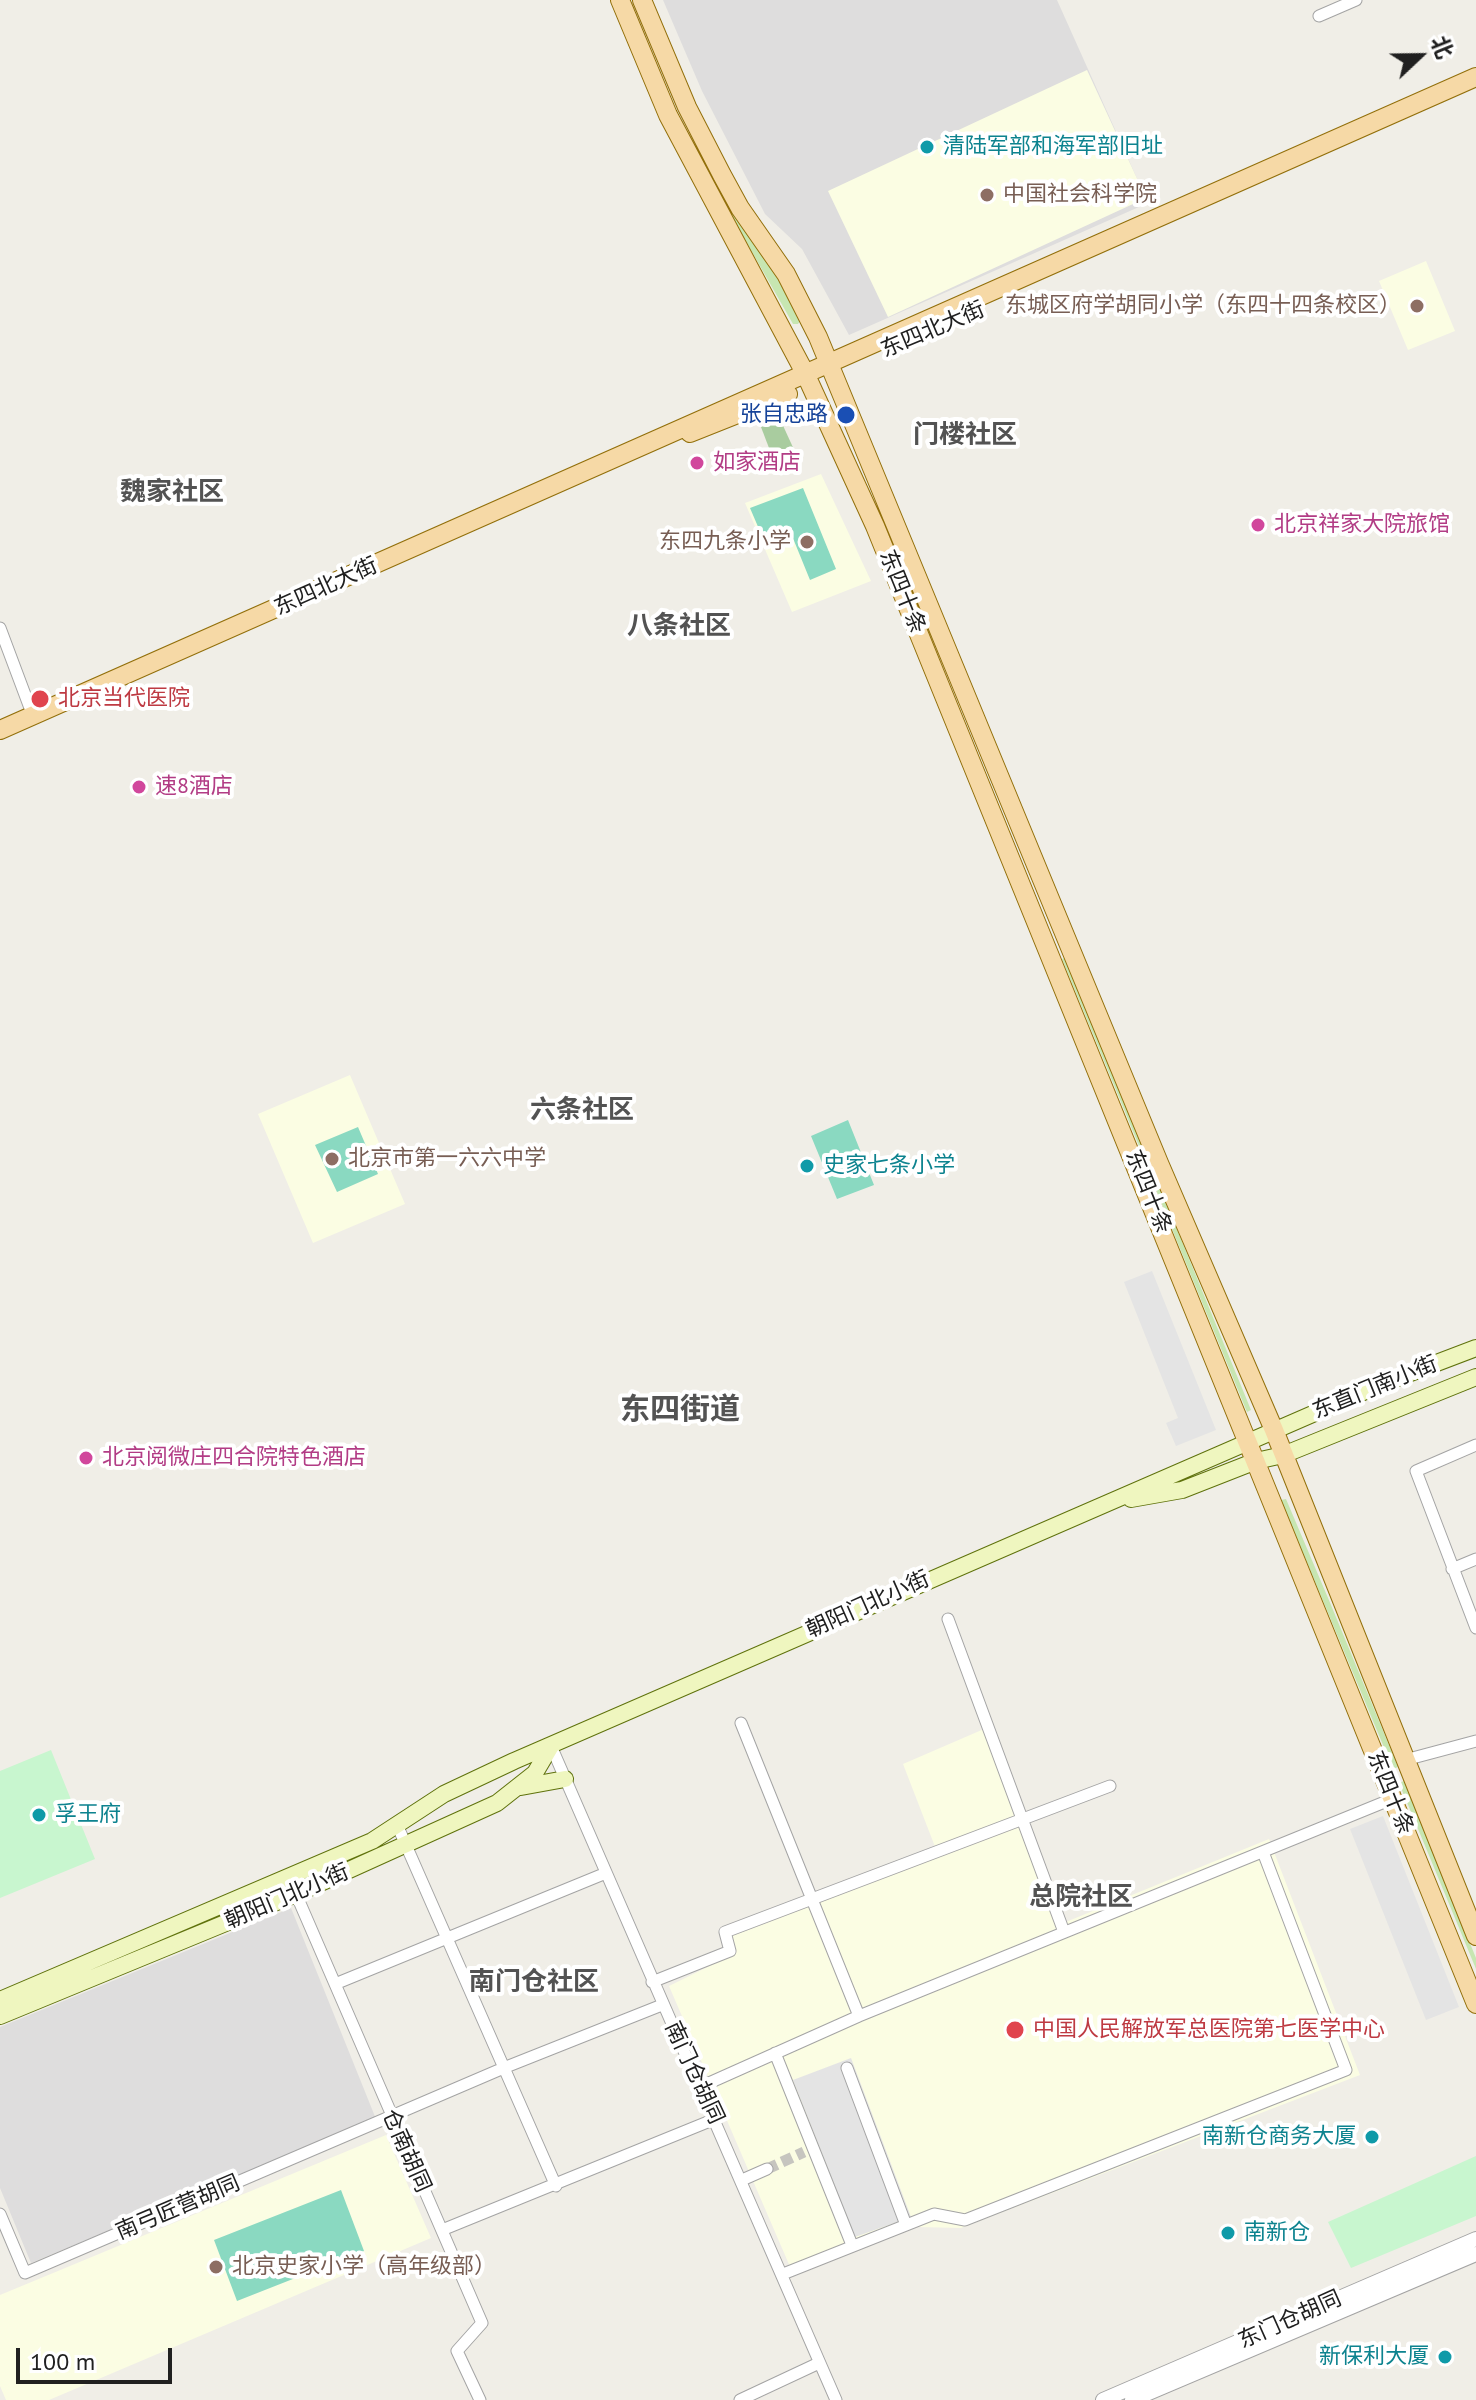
<!DOCTYPE html>
<html>
<head>
<meta charset="utf-8">
<style>
  body { margin:0 }
  #map { position:relative; width:1476px; height:2400px; overflow:hidden; background:#f0eee7; font-family:"PT Sans","Noto Sans SC",sans-serif }
  canvas { display:block }
  .north { position:absolute; left:1380px; top:16px; width:80px; height:80px; -webkit-text-stroke:6px #fff; paint-order:stroke; rotate:68deg; font-size:22px; font-weight:700; line-height:32px; text-align:center; color:#202020 }
  .north::after { content:''; display:block; margin:auto; width:28px; height:36px; background:#202020; clip-path:polygon(50% 0,100% 100%,50% 72%,0 100%) }
  .scale { position:absolute; left:16px; top:2348px; width:156px; height:36px; box-sizing:border-box; border:4px solid #202020; border-top:0; padding-left:10px; font-size:24px; line-height:28px; white-space:nowrap; color:#202020; -webkit-text-stroke:6px #fff; paint-order:stroke }
</style>
</head>
<body>
<div id="map">
<canvas width="1476" height="2400"></canvas>
<div class="north">北</div>
<div class="scale">100 m</div>
</div>
<script>
const ctx = document.querySelector('canvas').getContext('2d');
ctx.lineJoin = 'round';
function fillPath(path, color) {
  ctx.fillStyle = color;
  ctx.fill(path, 'evenodd');
}
function poly(rows) {
  const path = new Path2D();
  for (const r of rows) {
    path.moveTo(r[0], r[1]);
    for (let i = 2; i < r.length; i += 2) path.lineTo(r[i], r[i + 1]);
  }
  return path;
}
function trace(path, color, width, dash) {
  ctx.strokeStyle = color;
  ctx.lineWidth = width;
  ctx.lineCap = dash ? 'butt' : 'round';
  ctx.setLineDash(dash || []);
  ctx.stroke(path);
}
function drawText(font, color, halo, rows, align = 'center') {
  ctx.font = font + ' "PT Sans","Noto Sans SC",sans-serif';
  ctx.lineWidth = 8;
  ctx.setLineDash([]);
  ctx.textBaseline = 'middle';
  ctx.strokeStyle = halo;
  ctx.fillStyle = color;
  for (const [text, x, y, turn = 0] of rows) {
    ctx.save();
    ctx.translate(x, y);
    ctx.rotate((+turn || 0) * Math.PI / 180);
    ctx.textAlign = isNaN(turn) ? turn : align;
    if (halo) ctx.strokeText(text, 0, 0);
    ctx.fillText(text, 0, 0);
    ctx.restore();
  }
}
fillPath(poly([
  [663,0,1057,0,1148,203,849,335,802,249,765,214,702,91],
  [291,1908,376,2119,31,2263,0,2188,0,2027]
]), '#dedddd');
fillPath(poly([
  [1087,70,1146,198,888,317,828,191],
  [1426,261,1455,331,1408,350,1379,281],
  [821,474,871,581,792,612,745,503],
  [350,1075,405,1204,313,1243,258,1114],
  [984,1729,1056,1926,1269,1839,1360,2075,961,2228,917,2227,794,2276,669,1986,734,1954,732,1936,939,1857,903,1764],
  [386,2135,431,2238,49,2400,6,2400,0,2386,0,2295]
]), '#fbfde3');
fillPath(poly([
  [700,150,773,270,800,321,798,324,793,324,739,229],
  [1067,957,1155,1173,1151,1175,1062,959],
  [1158,1183,1251,1410,1247,1412,1154,1185],
  [1286,1499,1331,1605,1398,1767,1393,1769,1281,1500],
  [1404,1781,1476,1958,1476,1969,1399,1783]
]), '#c7e6b1');
fillPath(poly([
  [780,419,796,454,777,469,761,427]
]), '#a9cc9f');
fillPath(poly([
  [51,1750,95,1859,0,1898,0,1771],
  [1476,2156,1476,2216,1351,2268,1328,2222]
]), '#c8f6cf');
fillPath(poly([
  [803,488,836,569,810,580,788,526,762,536,750,508],
  [848,1120,874,1185,837,1199,811,1136],
  [358,1127,378,1174,337,1192,315,1145],
  [341,2190,364,2251,237,2301,214,2240]
]), '#8ad9c1');
fillPath(poly([
  [1152,1271,1216,1430,1176,1446,1166,1423,1178,1418,1124,1282],
  [1383,1816,1459,2007,1426,2020,1350,1829],
  [851,2058,911,2217,855,2237,793,2080]
]), '#e4e4e4');
trace(poly([
  [767,2169,804,2152]
]), '#c6c5bf', 11, [11, 5.5]);
const minor = poly([
  [1319,16,1356,0],
  [0,628,33,716],
  [1476,1445,1416,1471,1476,1628],
  [1452,1569,1476,1559],
  [948,1619,1064,1932],
  [741,1723,859,2016],
  [551,1746,836,2400],
  [1405,1760,1476,1741],
  [398,1827,556,2186],
  [296,1894,482,2323,457,2351,480,2400],
  [652,1982,730,1951,725,1932,1110,1786],
  [335,1984,606,1873],
  [775,2053,852,2245],
  [847,2068,906,2225],
  [700,2087,859,2016,1392,1799],
  [742,2180,767,2169],
  [0,2214,25,2273,506,2067,662,2005],
  [442,2230,715,2119],
  [783,2274,934,2214,965,2220,1346,2070,1263,1852],
  [740,2400,819,2363]
]);
const tertiary = poly([
  [1103,2400,1476,2239],
  [1132,2400,1476,2254]
]);
const secondary = poly([
  [1131,1499,1182,1490,1256,1461,1283,1455,1476,1377],
  [521,1787,565,1779],
  [0,2000,372,1841,444,1794,514,1761,1384,1383,1476,1348],
  [0,2016,296,1894,497,1803,535,1773,551,1746]
]);
const primary = poly([
  [620,0,668,115,805,373,875,526,1476,2004],
  [642,0,687,107,722,175,740,208,786,274,818,337,1159,1163,1274,1430,1476,1936],
  [690,433,788,394],
  [0,730,1476,77]
]);
trace(minor, '#a4a4a4', 13);
trace(tertiary, '#a4a4a4', 16);
trace(secondary, '#5f720c', 18);
trace(primary, '#926f0a', 20);
trace(minor, '#fff', 11);
trace(tertiary, '#fff', 14);
trace(secondary, '#eff6bf', 16);
trace(primary, '#f6d9a6', 18);
for (const [x, y, r, color] of [
  [927,147,8,"#0f9aa8"],
  [987,195,8,"#8d6e63"],
  [1417,306,8,"#8d6e63"],
  [846,415,10,"#1a4fb4"],
  [697,463,8,"#d1479c"],
  [1258,525,8,"#d1479c"],
  [807,542,8,"#8d6e63"],
  [40,699,10,"#e0444e"],
  [139,787,8,"#d1479c"],
  [332,1159,8,"#8d6e63"],
  [807,1166,8,"#0f9aa8"],
  [86,1458,8,"#d1479c"],
  [39,1815,8,"#0f9aa8"],
  [1015,2030,10,"#e0444e"],
  [1372,2137,8,"#0f9aa8"],
  [1228,2233,8,"#0f9aa8"],
  [216,2267,8,"#8d6e63"],
  [1445,2357,8,"#0f9aa8"]
]) {
  const dot = new Path2D();
  dot.arc(x, y, r, 0, 2 * Math.PI);
  ctx.fillStyle = color;
  ctx.fill(dot);
  trace(dot, '#fff', 3);
}
drawText('22px', '#0d838f', '#fff', [
  ["清陆军部和海军部旧址",943,147],
  ["史家七条小学",823,1166],
  ["孚王府",55,1815],
  ["南新仓商务大厦",1356,2137,"right"],
  ["南新仓",1244,2233],
  ["新保利大厦",1429,2357,"right"]
], 'left');
drawText('22px', '#785e54', '#fff', [
  ["中国社会科学院",1003,195],
  ["东城区府学胡同小学（东四十四条校区）",1401,306,"right"],
  ["东四九条小学",791,542,"right"],
  ["北京市第一六六中学",348,1159],
  ["北京史家小学（高年级部）",232,2267]
], 'left');
drawText('22px', '#202020', '#fff', [
  ["东四北大街",933,330,-23],
  ["东四北大街",326,587,-24],
  ["东四十条",902,592,68],
  ["东四十条",1148,1192,68],
  ["东直门南小街",1375,1388,-22],
  ["朝阳门北小街",868,1605,-24],
  ["东四十条",1390,1793,68],
  ["朝阳门北小街",287,1897,-23],
  ["南门仓胡同",694,2073,65],
  ["仓南胡同",406,2151,66],
  ["南弓匠营胡同",178,2208,-23],
  ["东门仓胡同",1290,2320,-24]
]);
drawText('22px', '#164399', '#fff', [
  ["张自忠路",828,415]
], 'right');
drawText('22px', '#b23c85', '#fff', [
  ["如家酒店",713,463],
  ["北京祥家大院旅馆",1274,525],
  ["速8酒店",155,787],
  ["北京阅微庄四合院特色酒店",102,1458]
], 'left');
drawText('22px', '#be3a42', '#fff', [
  ["北京当代医院",58,699],
  ["中国人民解放军总医院第七医学中心",1033,2030]
], 'left');
drawText('bold 26px', '#535353', '#fff', [
  ["门楼社区",965,436],
  ["魏家社区",172,493],
  ["八条社区",679,627],
  ["六条社区",582,1111],
  ["总院社区",1081,1898],
  ["南门仓社区",534,1983]
]);
drawText('bold 30px', '#535353', '#fff', [
  ["东四街道",680,1410]
]);
</script>
</body>
</html>
